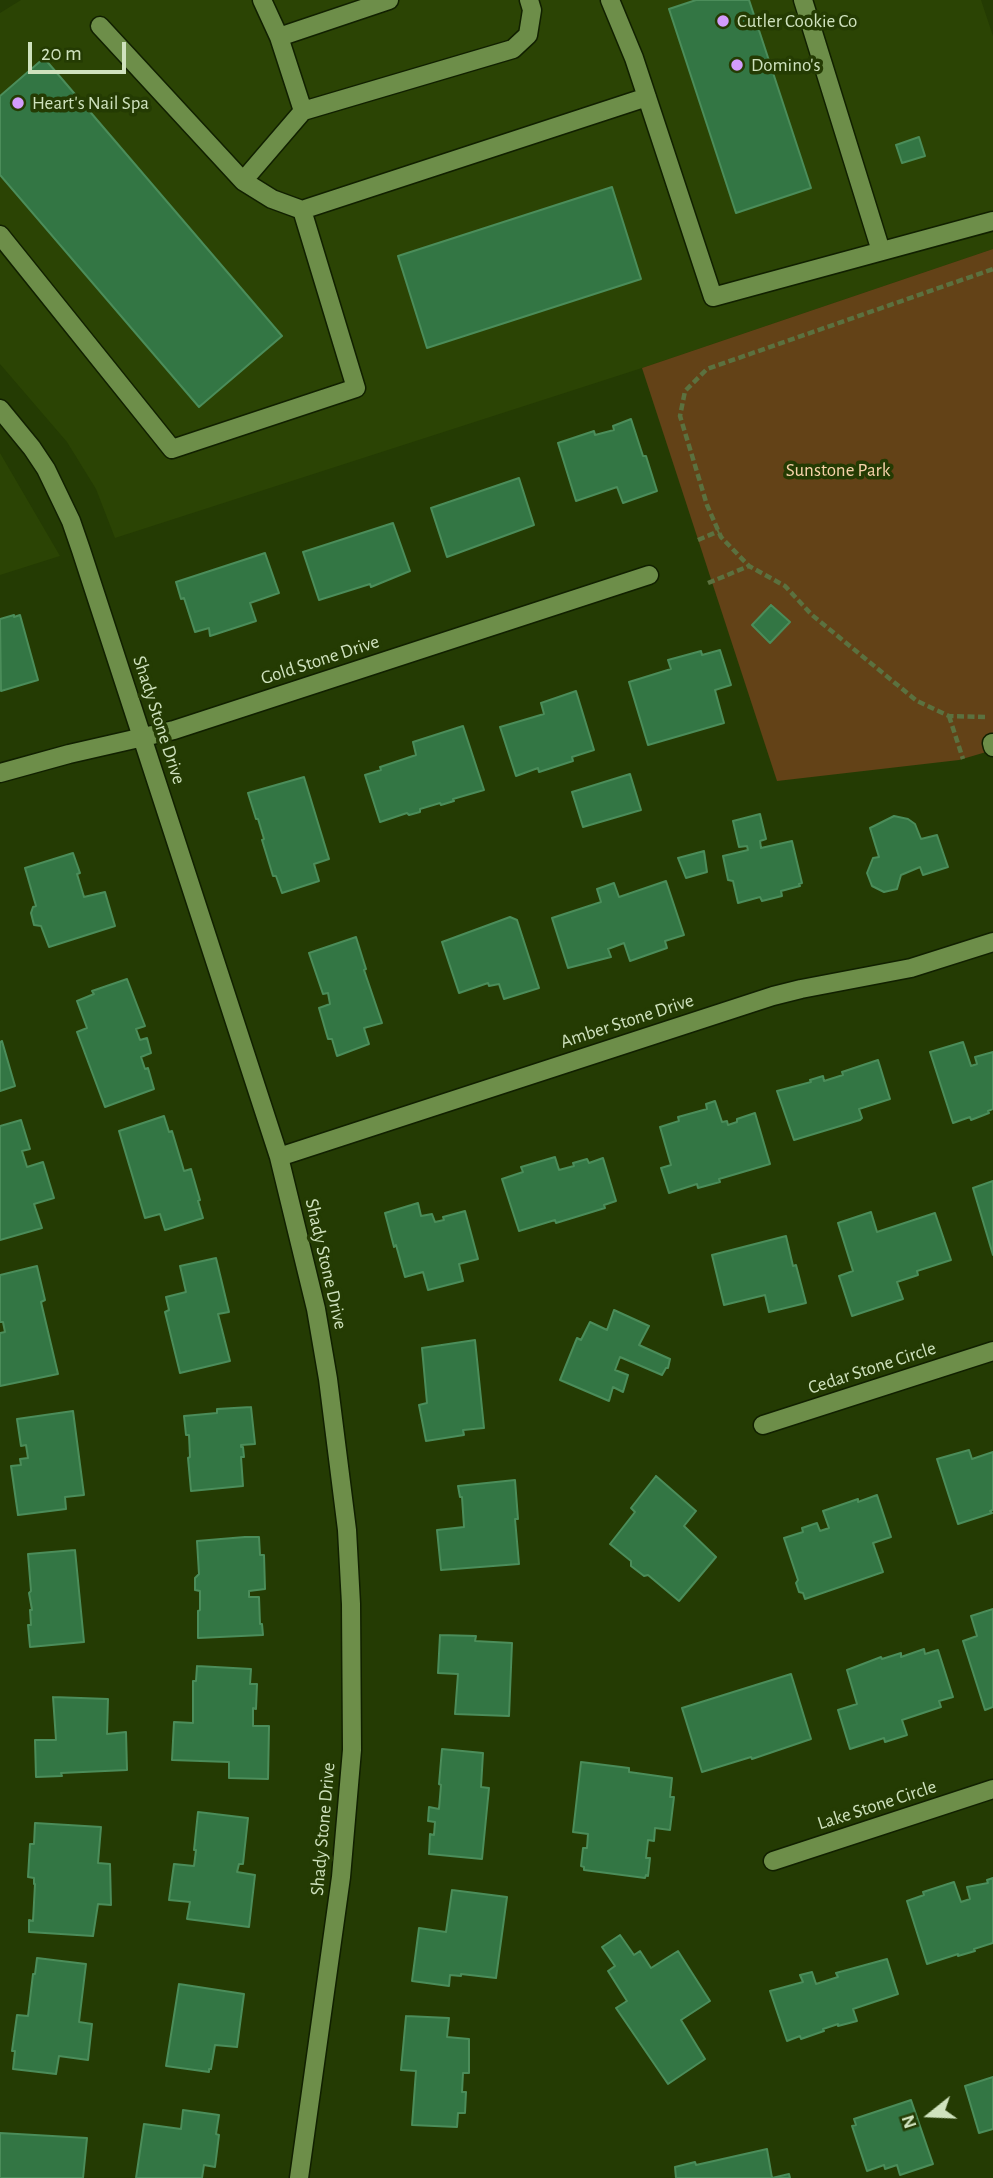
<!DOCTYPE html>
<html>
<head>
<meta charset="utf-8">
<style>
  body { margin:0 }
  #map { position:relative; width:993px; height:2178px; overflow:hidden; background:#243b03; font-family:"Alegreya Sans",sans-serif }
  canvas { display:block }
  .north { position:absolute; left:895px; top:2080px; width:70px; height:70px; -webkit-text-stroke:5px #243b03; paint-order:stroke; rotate:252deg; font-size:19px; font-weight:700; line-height:28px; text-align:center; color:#cfe2be }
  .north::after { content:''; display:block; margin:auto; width:24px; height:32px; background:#cfe2be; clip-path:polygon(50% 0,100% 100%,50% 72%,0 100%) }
  .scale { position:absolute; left:28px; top:42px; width:98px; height:32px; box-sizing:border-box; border:4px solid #cfe2be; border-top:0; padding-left:9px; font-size:21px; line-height:24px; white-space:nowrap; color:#cfe2be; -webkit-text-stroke:5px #243b03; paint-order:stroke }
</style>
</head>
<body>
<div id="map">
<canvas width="993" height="2178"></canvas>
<div class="north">N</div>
<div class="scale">20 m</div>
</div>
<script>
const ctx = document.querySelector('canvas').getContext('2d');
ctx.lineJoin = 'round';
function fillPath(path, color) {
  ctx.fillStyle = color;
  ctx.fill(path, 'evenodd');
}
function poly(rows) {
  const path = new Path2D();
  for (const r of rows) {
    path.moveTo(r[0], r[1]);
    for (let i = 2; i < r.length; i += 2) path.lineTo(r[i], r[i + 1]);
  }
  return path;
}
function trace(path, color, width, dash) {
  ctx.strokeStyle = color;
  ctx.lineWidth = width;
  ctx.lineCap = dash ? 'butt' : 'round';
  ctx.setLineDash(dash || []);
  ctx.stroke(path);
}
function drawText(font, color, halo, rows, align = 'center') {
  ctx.font = font + ' "Alegreya Sans",sans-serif';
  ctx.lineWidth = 7;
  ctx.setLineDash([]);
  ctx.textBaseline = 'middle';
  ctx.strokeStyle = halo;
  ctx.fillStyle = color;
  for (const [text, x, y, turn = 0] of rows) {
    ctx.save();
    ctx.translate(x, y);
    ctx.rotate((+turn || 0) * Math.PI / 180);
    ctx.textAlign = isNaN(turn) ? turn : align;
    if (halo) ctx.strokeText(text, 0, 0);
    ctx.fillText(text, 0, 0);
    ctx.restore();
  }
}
fillPath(poly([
  [21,0,981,0,993,36,993,249,642,368,115,538,96,489,67,442,0,364,0,13],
  [0,453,60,556,0,575]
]), '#2b4404');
fillPath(poly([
  [993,249,993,750,959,760,777,781,642,368]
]), '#634217');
const building = poly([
  [696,0,749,0,811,188,736,213,669,9,696,0],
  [44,58,282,336,199,407,0,175,0,96,44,58],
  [919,137,925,156,902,163,896,145,919,137],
  [612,187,641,279,427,348,398,256,612,187],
  [631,419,643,456,646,456,657,491,623,503,617,487,576,501,558,443,594,431,595,435,614,430,613,426,631,419],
  [519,478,534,525,447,557,431,508,519,478],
  [393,523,410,571,371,587,370,584,319,600,303,552,393,523],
  [265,553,279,593,250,603,256,621,210,636,209,628,195,632,184,598,181,599,176,582,265,553],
  [771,605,790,622,770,643,752,625,771,605],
  [14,615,14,617,20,615,38,680,1,691,0,619,14,615],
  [720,650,731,685,715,690,724,723,648,745,629,682,671,669,668,660,701,651,702,655,720,650],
  [576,691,594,750,572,757,573,761,539,772,538,768,516,776,500,727,544,714,541,703,576,691],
  [463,726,484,790,453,799,454,801,441,805,440,803,420,809,420,812,409,815,407,813,380,822,365,775,381,770,380,767,416,755,413,742,463,726],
  [630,774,641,810,583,827,572,792,630,774],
  [304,777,329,859,314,864,319,881,282,893,276,876,273,876,262,840,264,839,258,819,256,819,248,793,304,777],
  [760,814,766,839,760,841,761,848,792,841,802,883,799,884,800,886,781,891,782,896,762,901,760,897,738,903,733,881,728,880,723,856,748,850,747,846,739,847,733,821,760,814],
  [894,816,908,819,915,824,921,839,937,835,948,867,923,875,920,867,901,875,897,889,884,892,872,886,867,873,873,858,879,857,870,828,894,816],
  [704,851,707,872,686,878,678,858,704,851],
  [73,853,80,873,77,874,84,897,105,892,115,926,49,947,41,926,34,925,31,913,33,907,36,906,25,868,73,853],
  [666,881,684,935,665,941,667,948,630,961,624,943,608,949,611,957,568,968,552,918,601,902,597,889,614,883,619,897,666,881],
  [510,917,517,920,539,988,504,999,499,984,489,986,488,983,459,993,442,942,510,917],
  [356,937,366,969,364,970,382,1023,364,1028,369,1044,337,1056,332,1039,328,1039,319,1008,330,1004,328,993,323,994,309,953,356,937],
  [127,979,145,1026,136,1029,140,1040,147,1038,151,1053,141,1057,145,1069,148,1068,154,1089,105,1107,77,1032,87,1028,77,1001,94,994,92,991,127,979],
  [2,1041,15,1086,0,1091,0,1042,2,1041],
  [963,1042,971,1066,977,1064,975,1057,993,1052,993,1109,988,1111,989,1113,971,1120,970,1117,953,1123,930,1052,963,1042],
  [878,1060,890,1099,859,1109,862,1118,860,1120,794,1140,777,1091,811,1082,810,1080,823,1076,824,1081,843,1075,842,1072,878,1060],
  [715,1101,722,1122,727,1121,728,1125,737,1122,737,1119,755,1113,770,1164,719,1179,720,1182,698,1188,697,1184,669,1193,661,1168,671,1165,660,1127,679,1121,678,1117,707,1109,706,1104,715,1101],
  [164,1116,169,1132,172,1131,184,1171,191,1169,200,1200,198,1201,203,1218,165,1230,160,1214,145,1218,119,1131,164,1116],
  [21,1120,30,1149,22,1151,27,1167,43,1162,54,1198,34,1204,42,1228,0,1240,0,1126,21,1120],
  [555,1157,559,1170,574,1166,573,1163,587,1159,589,1163,603,1158,616,1201,604,1205,605,1208,556,1223,555,1220,519,1231,502,1179,523,1172,521,1167,555,1157],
  [993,1181,993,1255,973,1188,993,1181],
  [418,1203,421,1216,432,1214,435,1222,444,1220,443,1217,465,1211,478,1259,459,1264,463,1281,428,1290,423,1272,405,1277,396,1245,394,1247,385,1213,418,1203],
  [871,1212,877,1232,935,1213,951,1260,917,1271,918,1275,897,1282,903,1299,852,1316,839,1276,853,1271,838,1223,871,1212],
  [786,1236,793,1266,796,1265,806,1303,769,1312,765,1295,724,1305,712,1255,786,1236],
  [216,1258,229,1312,218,1314,230,1361,180,1373,165,1312,169,1310,166,1297,186,1292,180,1266,216,1258],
  [37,1266,45,1300,41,1302,58,1374,0,1386,0,1333,5,1332,3,1322,0,1322,0,1275,37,1266],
  [614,1310,649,1326,639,1345,670,1359,668,1368,666,1368,662,1375,620,1357,615,1370,628,1375,623,1392,613,1387,609,1401,560,1380,577,1338,581,1340,590,1322,607,1330,614,1310],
  [475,1340,484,1428,463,1430,464,1435,426,1441,419,1405,427,1403,422,1348,475,1340],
  [251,1407,255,1444,241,1445,241,1447,243,1447,244,1457,241,1457,243,1486,191,1491,188,1458,190,1457,189,1435,186,1435,184,1416,217,1413,217,1409,251,1407],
  [73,1411,84,1495,65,1497,66,1509,18,1515,11,1466,21,1465,20,1459,28,1458,26,1445,21,1446,17,1419,73,1411],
  [969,1450,972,1459,993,1452,993,1510,990,1511,992,1513,958,1524,937,1459,969,1450],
  [656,1476,696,1511,684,1526,716,1557,679,1601,648,1575,644,1576,631,1566,631,1561,610,1544,635,1512,631,1508,656,1476],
  [515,1480,518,1519,515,1519,519,1564,441,1570,437,1530,464,1527,462,1497,460,1497,458,1486,515,1480],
  [877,1495,891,1537,873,1543,883,1572,805,1599,803,1593,799,1592,796,1583,798,1580,784,1538,803,1532,802,1528,817,1523,820,1531,829,1528,823,1511,858,1499,858,1502,877,1495],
  [245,1537,259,1537,260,1555,264,1555,265,1589,249,1591,249,1597,259,1597,260,1624,262,1624,263,1635,198,1638,198,1611,200,1610,200,1591,195,1590,195,1578,199,1574,197,1541,245,1537],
  [75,1550,84,1642,30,1647,28,1625,31,1625,30,1610,32,1610,29,1593,31,1591,28,1554,75,1550],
  [993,1609,993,1707,985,1710,963,1641,977,1636,971,1616,993,1609],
  [440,1635,476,1636,475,1641,512,1643,509,1716,455,1714,458,1674,438,1673,440,1635],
  [924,1649,925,1654,938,1650,953,1697,939,1701,941,1707,902,1720,907,1735,885,1742,884,1738,850,1749,838,1710,857,1704,847,1670,881,1657,882,1659,901,1653,901,1657,924,1649],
  [197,1666,251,1669,250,1684,257,1684,256,1709,253,1708,253,1726,269,1726,268,1779,229,1778,229,1762,172,1760,174,1722,193,1723,193,1681,196,1681,197,1666],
  [791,1674,811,1739,752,1759,751,1757,702,1772,682,1708,791,1674],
  [53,1697,108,1699,107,1734,126,1732,127,1770,61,1773,62,1776,36,1777,35,1740,56,1740,53,1697],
  [442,1749,483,1753,481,1787,489,1788,482,1859,429,1854,430,1834,434,1835,435,1822,428,1821,429,1807,439,1809,441,1785,439,1784,442,1749],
  [581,1762,629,1768,629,1772,672,1778,670,1797,674,1797,670,1830,655,1828,654,1841,648,1840,646,1858,650,1858,648,1876,646,1875,645,1878,584,1870,584,1867,581,1866,583,1848,587,1848,588,1834,573,1832,581,1762],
  [198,1812,248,1818,243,1864,239,1864,237,1872,255,1875,249,1927,187,1919,190,1902,169,1900,174,1864,194,1866,196,1850,194,1850,198,1812],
  [35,1823,101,1827,98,1863,110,1864,111,1905,98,1904,93,1936,29,1932,29,1920,33,1921,35,1884,34,1884,34,1878,28,1877,30,1844,34,1844,35,1823],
  [993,1878,993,1943,974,1949,975,1951,958,1956,958,1954,927,1964,907,1901,924,1895,923,1892,954,1882,961,1902,970,1899,967,1887,988,1883,987,1880,993,1878],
  [452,1890,507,1897,496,1978,461,1974,461,1976,450,1975,449,1986,412,1981,419,1928,446,1932,452,1890],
  [620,1935,634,1955,640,1951,651,1968,678,1951,710,2001,681,2020,705,2059,668,2084,616,2008,627,2001,608,1971,615,1966,602,1947,620,1935],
  [37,1958,86,1964,79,2022,92,2024,88,2060,59,2056,56,2074,13,2069,15,2051,12,2051,17,2015,28,2016,33,1974,35,1974,37,1958],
  [887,1959,898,1994,853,2009,857,2021,838,2026,838,2024,823,2029,824,2031,801,2039,800,2036,787,2041,770,1991,803,1982,800,1975,812,1972,816,1984,838,1977,836,1973,887,1959],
  [179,1984,244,1994,237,2047,215,2045,211,2069,209,2069,209,2072,166,2066,179,1984],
  [406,2016,449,2018,447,2037,469,2039,469,2073,463,2073,462,2092,466,2092,465,2113,458,2113,457,2127,412,2125,416,2071,401,2070,406,2016],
  [993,2077,993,2129,979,2133,965,2086,993,2077],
  [911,2100,933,2164,900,2175,897,2165,885,2169,884,2165,867,2171,852,2126,856,2125,854,2119,911,2100],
  [183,2110,219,2115,216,2134,219,2135,215,2167,204,2165,202,2178,136,2178,144,2124,181,2129,183,2110],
  [0,2133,87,2138,83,2178,0,2178,0,2133],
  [767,2149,772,2178,789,2174,790,2178,676,2178,675,2167,695,2162,696,2165,767,2149]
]);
fillPath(building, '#337644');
trace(building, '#4b8d5a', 2);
const service = poly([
  [262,0,279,37,303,111,513,49,528,35,532,10,529,0],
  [610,0,634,58,713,297,993,221],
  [803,0,881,251],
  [100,26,243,181,272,199,302,210,647,97],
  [279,37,389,0],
  [243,181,303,111],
  [0,235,172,449,356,388,302,210]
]);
const minor = poly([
  [0,409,32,448,46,469,71,521,81,550,279,1157,316,1309,328,1379,347,1530,351,1604,352,1750,341,1877,299,2178],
  [992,743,993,747],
  [0,773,69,754,174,730,649,575],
  [279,1157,773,996,801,989,911,968,993,942],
  [763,1425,993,1351],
  [773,1861,993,1789]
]);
trace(service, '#112000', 21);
trace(minor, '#112000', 21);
trace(poly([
  [698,540,719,531],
  [708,583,749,566],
  [949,716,963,759],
  [985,717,949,716,917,701,812,615,785,586,749,566,721,537,707,505,680,416,685,391,707,369,993,269]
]), '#5b713f', 4.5, [7, 3.5]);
trace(service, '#6d8e49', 18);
trace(minor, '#6d8e49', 18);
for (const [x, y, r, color] of [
  [723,21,7,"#d39cfc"],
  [737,65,7,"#d39cfc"],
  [18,103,7,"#d39cfc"]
]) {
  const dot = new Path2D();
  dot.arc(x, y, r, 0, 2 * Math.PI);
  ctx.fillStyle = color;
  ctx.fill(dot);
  trace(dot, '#243b03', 2.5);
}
drawText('19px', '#cfe2be', '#243b03', [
  ["Cutler Cookie Co",737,21],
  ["Domino's",751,65],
  ["Heart's Nail Spa",32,103]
], 'left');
drawText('19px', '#f7d2aa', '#243b03', [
  ["Sunstone Park",838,470]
]);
drawText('19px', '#cfe2be', '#243b03', [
  ["Gold Stone Drive",320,660,-18],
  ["Shady Stone Drive",159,720,72],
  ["Amber Stone Drive",627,1021,-18],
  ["Shady Stone Drive",326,1264,77],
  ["Cedar Stone Circle",872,1368,-18],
  ["Lake Stone Circle",877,1805,-18],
  ["Shady Stone Drive",323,1829,-85]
]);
</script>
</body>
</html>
